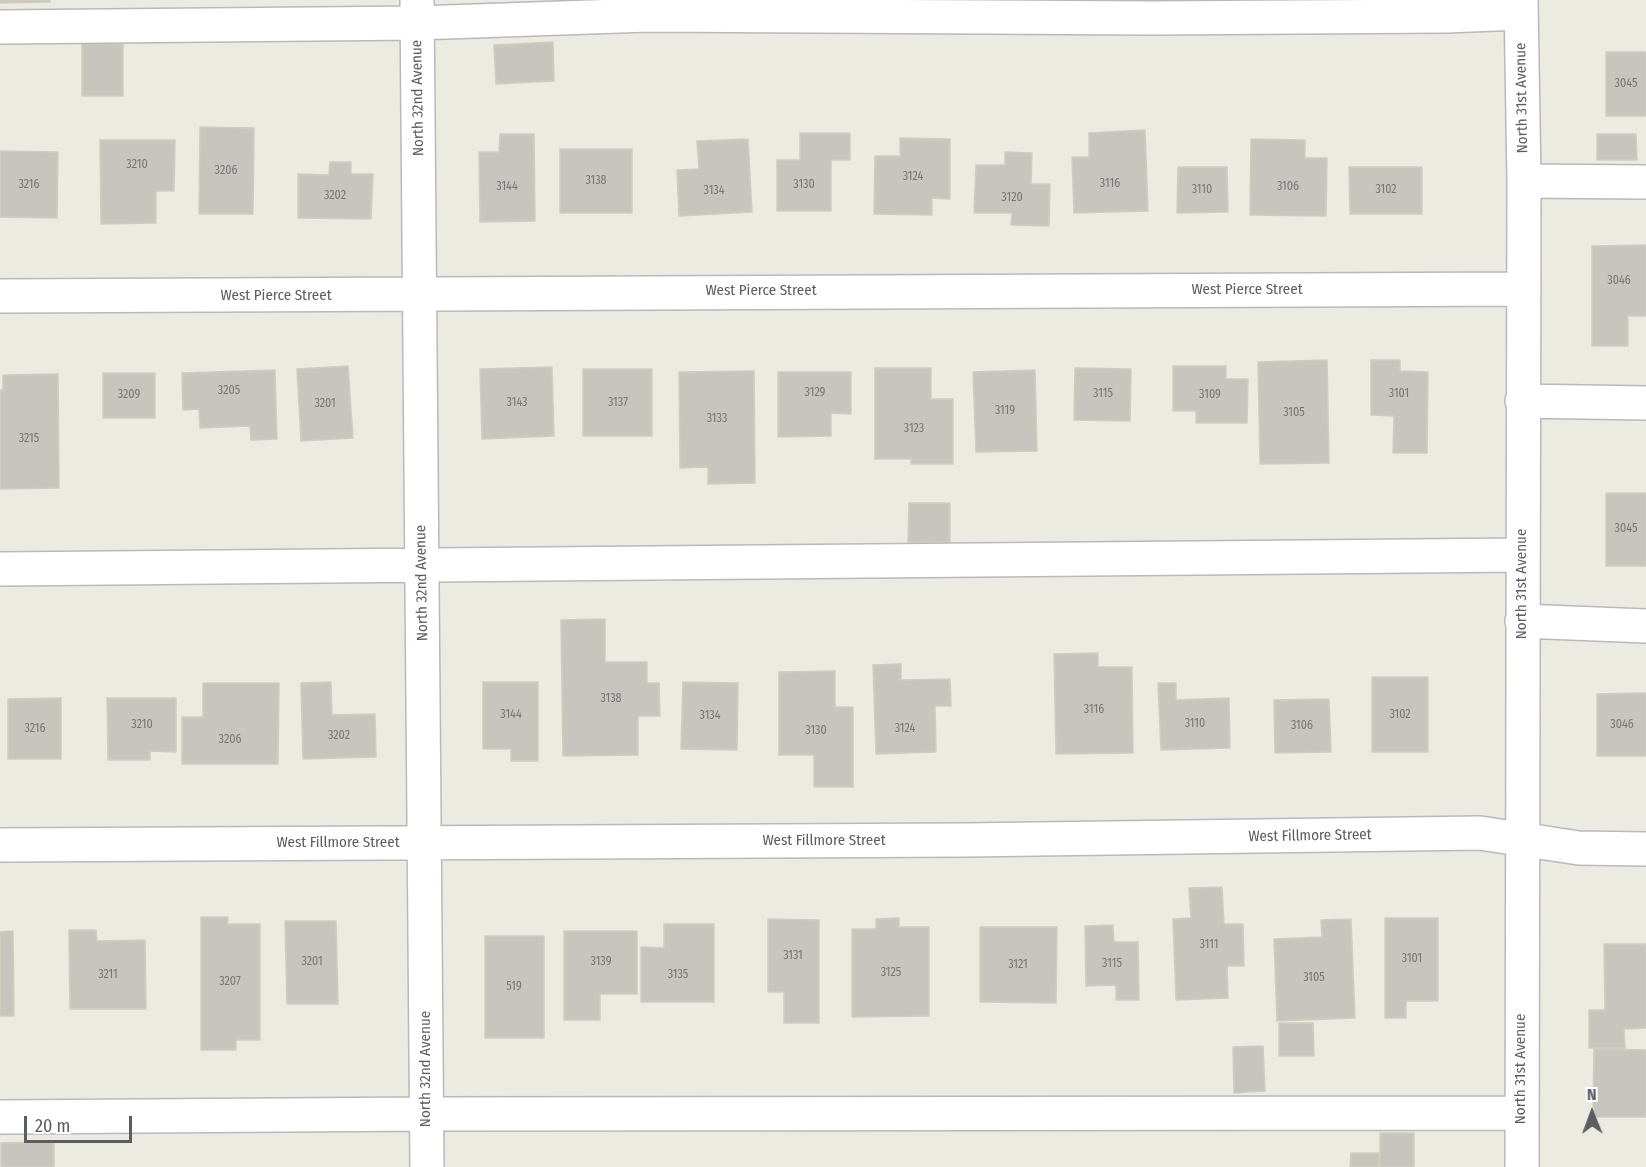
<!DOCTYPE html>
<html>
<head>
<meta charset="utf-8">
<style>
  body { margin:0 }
  #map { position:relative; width:1646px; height:1167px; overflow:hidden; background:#ecebe1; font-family:"Fira Sans Condensed",sans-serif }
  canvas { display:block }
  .north { position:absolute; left:1562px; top:1083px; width:60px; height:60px; -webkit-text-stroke:4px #fff; paint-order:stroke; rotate:359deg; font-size:16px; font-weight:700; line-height:24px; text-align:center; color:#5a5d62 }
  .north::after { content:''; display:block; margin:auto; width:21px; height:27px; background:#5a5d62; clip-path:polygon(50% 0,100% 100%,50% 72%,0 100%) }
  .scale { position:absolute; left:24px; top:1116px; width:108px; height:27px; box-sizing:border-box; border:3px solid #5a5d62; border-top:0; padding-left:8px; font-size:18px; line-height:21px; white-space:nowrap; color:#5a5d62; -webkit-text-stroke:4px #fff; paint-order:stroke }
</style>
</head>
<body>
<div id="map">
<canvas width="1646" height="1167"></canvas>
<div class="north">N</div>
<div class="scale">20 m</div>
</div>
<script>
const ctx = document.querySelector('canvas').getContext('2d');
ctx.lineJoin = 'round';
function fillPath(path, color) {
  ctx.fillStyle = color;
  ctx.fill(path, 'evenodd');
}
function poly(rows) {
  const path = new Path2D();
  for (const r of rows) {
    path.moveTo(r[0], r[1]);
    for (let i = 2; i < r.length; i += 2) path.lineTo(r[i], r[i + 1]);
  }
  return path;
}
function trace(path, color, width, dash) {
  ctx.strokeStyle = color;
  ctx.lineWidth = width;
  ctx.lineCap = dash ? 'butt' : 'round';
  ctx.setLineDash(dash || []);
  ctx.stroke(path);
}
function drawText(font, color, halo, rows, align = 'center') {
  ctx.font = font + ' "Fira Sans Condensed",sans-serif';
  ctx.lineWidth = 4.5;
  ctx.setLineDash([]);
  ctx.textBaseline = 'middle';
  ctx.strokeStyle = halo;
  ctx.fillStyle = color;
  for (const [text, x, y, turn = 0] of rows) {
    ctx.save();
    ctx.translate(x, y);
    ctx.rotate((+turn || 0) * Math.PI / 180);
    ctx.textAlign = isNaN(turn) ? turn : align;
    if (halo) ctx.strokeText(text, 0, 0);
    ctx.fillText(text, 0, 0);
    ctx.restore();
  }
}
const building = poly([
  [0,0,50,0,50,2,0,3,0,0],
  [553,42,554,81,496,84,494,45,553,42],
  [82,43,123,44,123,96,82,96,82,43],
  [1606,52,1646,52,1646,116,1606,116,1606,52],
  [200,127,254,128,253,214,199,214,200,127],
  [1145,130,1148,211,1074,213,1072,157,1089,157,1089,133,1145,130],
  [800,133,850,133,850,160,831,160,831,211,777,211,777,160,800,160,800,133],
  [500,134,534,134,535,221,480,222,479,152,499,152,500,134],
  [1597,134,1636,134,1637,160,1597,160,1597,134],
  [900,138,950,139,950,199,932,198,932,215,874,214,875,156,900,156,900,138],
  [748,139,752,212,679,216,677,170,699,169,697,141,748,139],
  [1251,139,1305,140,1305,158,1327,158,1326,216,1250,215,1251,139],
  [100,140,175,140,174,191,156,191,156,223,101,224,100,140],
  [560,149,632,149,632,213,560,213,560,149],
  [0,151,58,152,57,218,0,217,0,151],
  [1005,152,1032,153,1031,184,1050,184,1049,226,1011,225,1012,213,974,213,976,165,1005,165,1005,152],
  [330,162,351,162,351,174,373,174,371,219,298,218,298,174,329,175,330,162],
  [1178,167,1227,167,1228,212,1177,213,1178,167],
  [1349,167,1422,167,1422,214,1350,214,1349,167],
  [1646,245,1646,316,1628,316,1628,346,1592,346,1592,246,1646,245],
  [1327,360,1329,463,1260,464,1258,362,1327,360],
  [1371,360,1400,360,1400,371,1428,372,1427,453,1393,453,1394,416,1371,415,1371,360],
  [348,366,353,438,301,441,297,369,348,366],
  [1173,366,1226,366,1226,379,1248,379,1247,423,1196,423,1196,411,1173,411,1173,366],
  [552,367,554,436,482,439,480,369,552,367],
  [875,368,931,368,931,399,953,399,953,464,911,464,911,459,875,459,875,368],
  [1075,368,1131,369,1130,421,1074,420,1075,368],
  [583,369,652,369,652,436,583,436,583,369],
  [275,370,277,439,251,440,250,426,200,428,199,409,183,410,182,373,275,370],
  [1035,370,1037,451,976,452,973,372,1035,370],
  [754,371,755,483,708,484,708,467,680,468,679,372,754,371],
  [778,372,851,372,851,414,831,413,831,436,778,437,778,372],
  [103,373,155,373,155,418,103,418,103,373],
  [58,374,59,488,0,489,0,390,3,390,3,375,58,374],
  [1606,493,1646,493,1646,566,1606,566,1606,493],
  [909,503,950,503,950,542,908,542,909,503],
  [605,619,605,662,647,662,647,683,659,683,660,716,638,716,638,755,563,756,561,620,605,619],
  [1098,653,1098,667,1132,667,1133,753,1056,754,1054,654,1098,653],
  [901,664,901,680,950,679,951,706,935,706,936,752,876,754,873,665,901,664],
  [835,671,835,707,853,707,853,787,814,787,814,755,779,755,779,672,835,671],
  [1372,677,1428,677,1428,752,1372,752,1372,677],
  [331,682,332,715,375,714,376,757,303,759,301,683,331,682],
  [483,682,538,682,538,761,511,761,511,749,483,749,483,682],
  [683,682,738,683,737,750,681,749,683,682],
  [203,683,279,683,278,764,182,764,182,717,203,717,203,683],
  [1158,683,1176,683,1176,700,1229,698,1230,748,1161,750,1158,683],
  [1638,693,1646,693,1646,756,1597,756,1597,694,1638,693],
  [61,698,61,759,8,759,8,699,61,698],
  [107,698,176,698,176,752,150,751,150,760,108,760,107,698],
  [1329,699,1331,752,1275,753,1274,700,1329,699],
  [1222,887,1224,924,1243,924,1244,966,1227,966,1228,998,1176,1000,1173,919,1191,918,1189,888,1222,887],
  [201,917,228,917,228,924,260,924,260,1040,236,1040,236,1050,201,1050,201,917],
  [899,918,899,927,929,927,929,1016,852,1017,852,929,876,929,876,919,899,918],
  [1385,918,1438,918,1438,1001,1406,1001,1406,1018,1385,1018,1385,918],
  [768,919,819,920,819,1023,784,1023,784,992,768,992,768,919],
  [1351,919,1355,1018,1277,1021,1274,939,1322,937,1321,920,1351,919],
  [285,921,336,921,338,1004,287,1004,285,921],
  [664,924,714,924,714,1002,641,1002,641,947,664,948,664,924],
  [1113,925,1114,942,1138,942,1139,1000,1116,1000,1116,985,1086,986,1085,926,1113,925],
  [980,927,1057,927,1056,1003,980,1002,980,927],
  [69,930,96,930,97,941,145,940,146,1009,70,1009,69,930],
  [13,931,14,1016,0,1016,0,932,13,931],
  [564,931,637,931,637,994,600,994,600,1020,564,1020,564,931],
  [485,936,544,936,544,1038,485,1038,485,936],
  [1604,944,1646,944,1646,1028,1624,1029,1625,1048,1589,1048,1589,1010,1605,1010,1604,944],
  [1279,1023,1313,1023,1314,1056,1279,1056,1279,1023],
  [1263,1046,1265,1091,1234,1093,1233,1047,1263,1046],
  [1594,1049,1646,1050,1646,1117,1593,1117,1594,1049],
  [1380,1133,1414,1133,1414,1167,1380,1167,1380,1133],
  [54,1142,54,1167,1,1167,1,1143,54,1142],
  [1351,1153,1379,1153,1379,1167,1350,1167,1351,1153]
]);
fillPath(building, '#c8c5bf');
trace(building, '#d0cdc0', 1.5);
const minor = poly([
  [417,0,427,1167],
  [1521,0,1524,181,1522,1167],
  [0,27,417,23,648,15,1152,18,1446,16,1521,13],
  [1524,181,1646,182],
  [0,296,1523,289],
  [1522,401,1646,403],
  [0,569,1522,555],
  [1522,621,1646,626],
  [0,845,964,840,1480,833,1579,848,1646,849],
  [0,1117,426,1114,1521,1113]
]);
trace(minor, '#b7b9bd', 36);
trace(minor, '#fff', 33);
drawText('12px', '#767779', null, [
  ["3045",1626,84],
  ["3210",137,165],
  ["3206",226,171],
  ["3124",913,177],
  ["3138",596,181],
  ["3116",1110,184],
  ["3216",29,185],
  ["3130",804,185],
  ["3144",507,187],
  ["3106",1288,187],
  ["3110",1202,190],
  ["3102",1386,190],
  ["3134",714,191],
  ["3202",335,196],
  ["3120",1012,198],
  ["3046",1619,281],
  ["3205",229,391],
  ["3129",815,393],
  ["3115",1103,394],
  ["3101",1399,394],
  ["3209",129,395],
  ["3109",1210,395],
  ["3143",517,403],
  ["3137",618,403],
  ["3201",325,404],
  ["3119",1005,411],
  ["3105",1294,413],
  ["3133",717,419],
  ["3123",914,429],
  ["3215",29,439],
  ["3045",1626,529],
  ["3138",611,699],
  ["3116",1094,710],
  ["3144",511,715],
  ["3102",1400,715],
  ["3134",710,716],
  ["3110",1195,724],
  ["3210",142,725],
  ["3046",1622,725],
  ["3106",1302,726],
  ["3216",35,729],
  ["3124",905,729],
  ["3130",816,731],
  ["3202",339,736],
  ["3206",230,740],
  ["3111",1209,945],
  ["3131",793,956],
  ["3101",1412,959],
  ["3201",312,962],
  ["3139",601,962],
  ["3115",1112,964],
  ["3121",1018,965],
  ["3125",891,973],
  ["3211",108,975],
  ["3135",678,975],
  ["3105",1314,978],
  ["3207",230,982],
  ["519",514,987]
]);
drawText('15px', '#5a5d62', '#fff', [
  ["North 32nd Avenue",418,98,-91],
  ["North 31st Avenue",1522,98,-91],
  ["West Pierce Street",1247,290],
  ["West Pierce Street",761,291],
  ["West Pierce Street",276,296],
  ["North 32nd Avenue",422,583,-91],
  ["North 31st Avenue",1522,584,-90],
  ["West Fillmore Street",1310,836,-1],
  ["West Fillmore Street",824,841],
  ["West Fillmore Street",338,843],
  ["North 32nd Avenue",426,1069,-90],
  ["North 31st Avenue",1521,1069,-90]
]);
</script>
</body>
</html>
